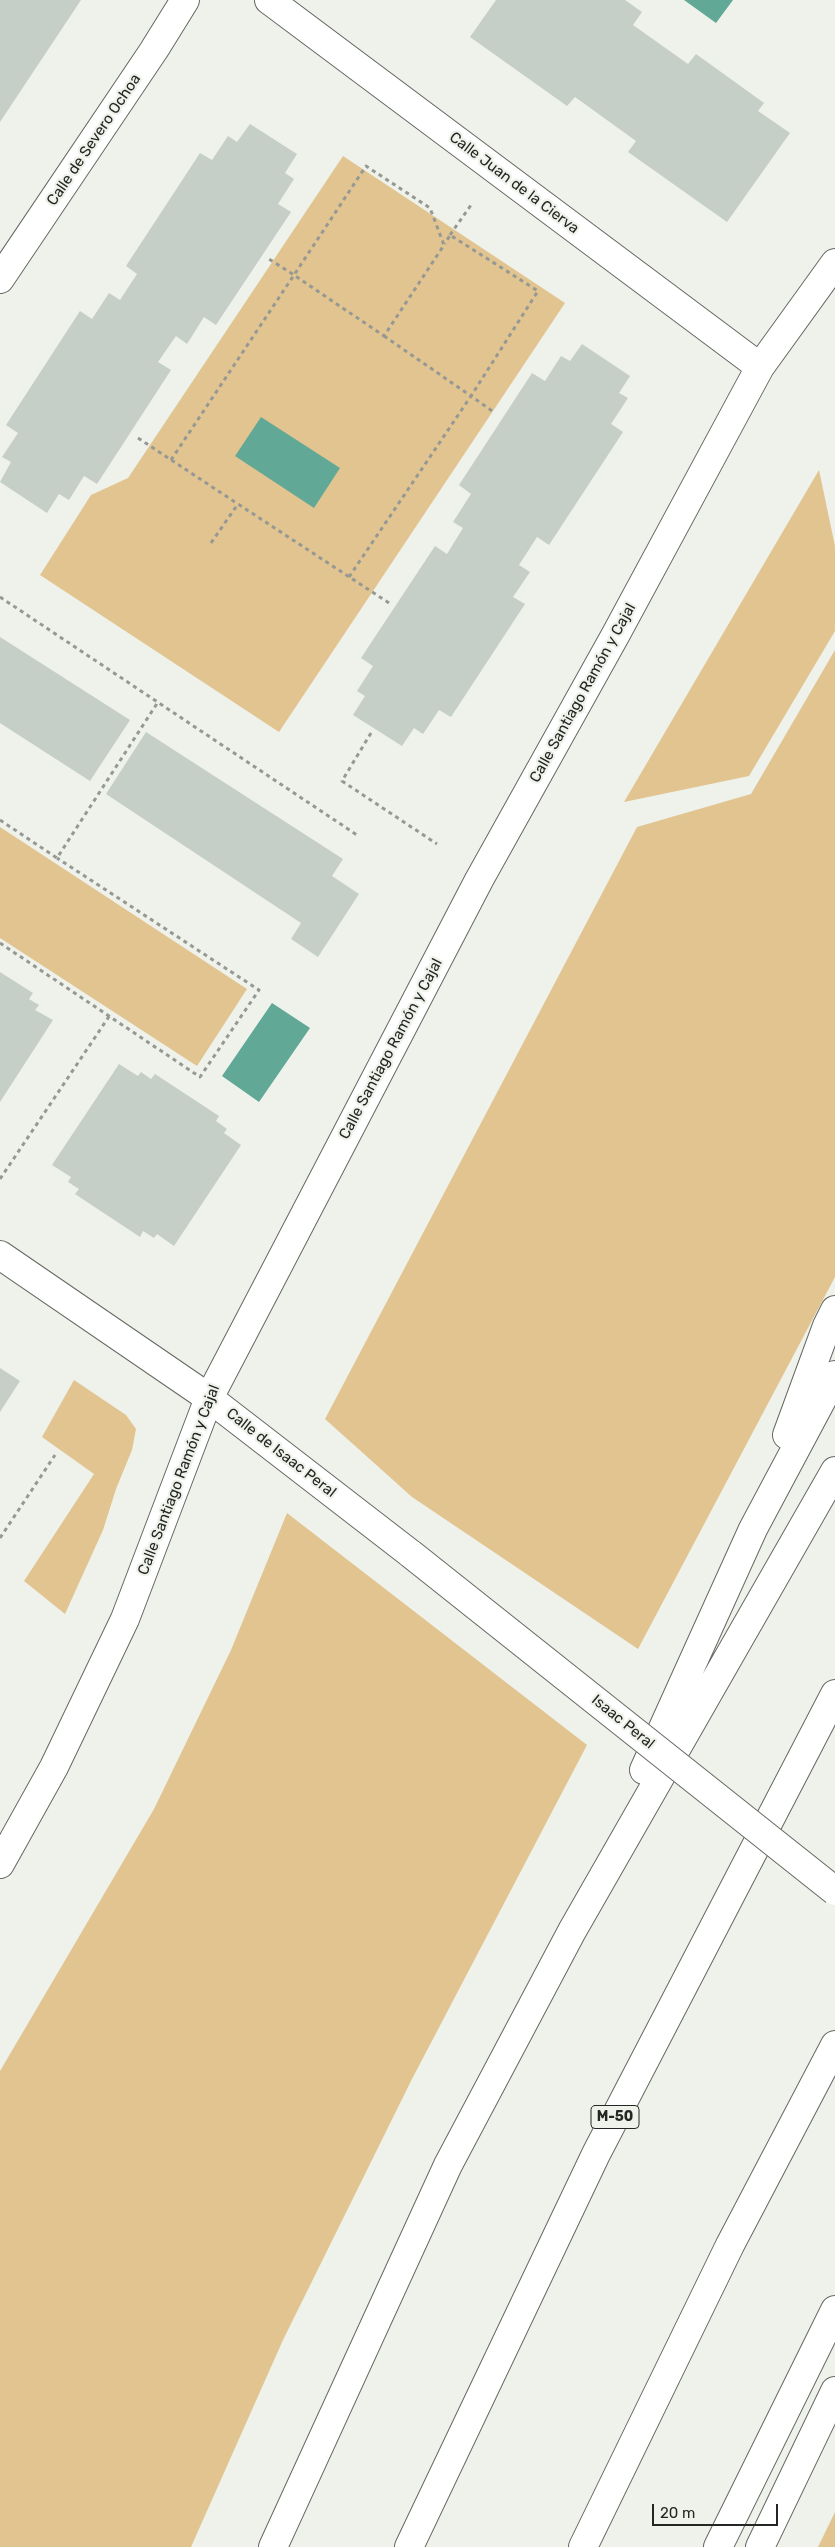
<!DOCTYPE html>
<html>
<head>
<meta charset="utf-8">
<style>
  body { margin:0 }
  #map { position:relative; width:835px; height:2547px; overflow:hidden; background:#eef2ea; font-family:Rubik,sans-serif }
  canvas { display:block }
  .scale { position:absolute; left:652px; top:2504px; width:126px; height:22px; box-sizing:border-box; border:2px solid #242623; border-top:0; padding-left:6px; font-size:15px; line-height:18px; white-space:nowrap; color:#242623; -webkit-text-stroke:4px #eef2ea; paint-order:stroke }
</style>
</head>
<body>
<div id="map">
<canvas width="835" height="2547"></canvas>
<div class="scale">20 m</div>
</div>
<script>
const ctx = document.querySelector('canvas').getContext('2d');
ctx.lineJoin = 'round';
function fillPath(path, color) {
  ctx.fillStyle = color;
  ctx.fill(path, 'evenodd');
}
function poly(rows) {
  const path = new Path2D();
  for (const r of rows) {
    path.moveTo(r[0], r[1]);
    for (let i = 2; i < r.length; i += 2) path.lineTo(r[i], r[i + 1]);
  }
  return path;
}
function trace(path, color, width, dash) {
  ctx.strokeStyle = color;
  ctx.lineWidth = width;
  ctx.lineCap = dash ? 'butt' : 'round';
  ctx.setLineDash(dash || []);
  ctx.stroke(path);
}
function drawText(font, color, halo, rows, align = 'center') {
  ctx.font = font + ' Rubik,sans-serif';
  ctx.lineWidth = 4.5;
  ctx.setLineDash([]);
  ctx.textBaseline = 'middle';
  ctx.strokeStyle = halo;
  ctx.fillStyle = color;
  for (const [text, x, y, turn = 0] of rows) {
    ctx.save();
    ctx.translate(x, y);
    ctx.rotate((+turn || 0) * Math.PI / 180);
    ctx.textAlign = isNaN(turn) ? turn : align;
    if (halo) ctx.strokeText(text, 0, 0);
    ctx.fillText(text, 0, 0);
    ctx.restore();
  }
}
fillPath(poly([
  [343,156,565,303,279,732,40,575,91,495,128,478],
  [819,470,835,546,835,631,749,776,624,802],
  [835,650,835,1277,638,1649,412,1497,325,1419,637,827,751,794],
  [0,827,247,989,197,1066,0,938],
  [74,1380,126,1415,136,1429,132,1450,116,1489,103,1530,65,1614,24,1581,94,1474,42,1437],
  [287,1513,587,1745,412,2079,283,2340,191,2547,0,2547,0,2071,154,1809,231,1650],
  [835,2512,835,2547,818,2547]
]), '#e2c491');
fillPath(poly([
  [684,0,733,0,716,23],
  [261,417,340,468,314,508,235,456],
  [272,1003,310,1028,259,1102,222,1076]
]), '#62a896');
fillPath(poly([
  [0,0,81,0,0,122],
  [496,0,625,0,642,12,633,25,688,64,696,54,764,103,758,111,790,133,727,222,628,152,636,141,575,97,567,106,470,37],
  [250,124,297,154,285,173,294,179,278,204,291,212,216,325,204,317,187,344,176,336,158,362,171,370,97,484,84,476,69,500,59,494,47,513,0,482,11,462,2,457,18,433,6,425,80,311,92,319,109,293,120,300,137,274,126,266,200,153,212,160,228,136,237,142],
  [582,344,630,376,619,393,628,398,611,424,623,432,549,545,537,537,519,565,530,572,513,597,525,604,451,717,439,710,423,734,414,728,402,746,353,715,365,696,357,691,373,666,361,658,435,546,447,554,463,528,453,522,471,494,459,485,532,373,545,381,561,356,570,361],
  [0,637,130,720,90,781,0,723],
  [146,732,343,859,332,876,359,894,318,957,291,939,301,923,106,794],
  [0,972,33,993,29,999,39,1005,35,1010,53,1020,0,1102],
  [119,1064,138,1076,141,1072,151,1079,155,1074,219,1116,216,1121,227,1129,224,1133,241,1145,174,1246,157,1234,154,1238,143,1231,140,1237,75,1194,79,1189,68,1182,71,1177,52,1165],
  [0,1368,20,1381,0,1412]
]), '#c6cec8');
const minor = poly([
  [269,0,760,367],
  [0,279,154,50,185,0],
  [0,1255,209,1398,411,1554],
  [0,1864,54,1767,125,1619,209,1398,268,1285,479,880,616,634,760,367,835,263]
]);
const highway = poly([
  [787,1435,827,1326,835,1310],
  [644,1770,753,1529,835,1375],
  [273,2547,448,2165,572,1931,835,1471],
  [409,2547,596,2154,835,1694],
  [583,2547,730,2245,835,2045],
  [718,2547,835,2310],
  [760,2547,835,2391]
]);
trace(minor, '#656962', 30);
trace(highway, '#656962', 30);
trace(poly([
  [450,235,471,205],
  [384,336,471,396,538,291,450,235,445,244],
  [138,438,238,504],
  [171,460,294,275,366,166,430,208,444,245,384,336,294,275,269,259],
  [211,543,238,504,389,603],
  [349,577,471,396,495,413],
  [0,597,357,835],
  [371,733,342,781,437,844],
  [0,820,57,858,158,702],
  [0,943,200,1077,259,990,57,858],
  [0,1179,110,1015],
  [0,1538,55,1455]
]), '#969993', 3, [4, 4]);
trace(minor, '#fff', 28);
trace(highway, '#fff', 28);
const minorBridge = poly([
  [411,1554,835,1891]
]);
trace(minorBridge, '#656962', 30, []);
trace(minorBridge, '#fff', 28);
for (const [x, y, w] of [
  [615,2117,48]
]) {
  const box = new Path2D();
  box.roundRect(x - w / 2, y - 11.5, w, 23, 4);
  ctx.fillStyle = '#eef2ea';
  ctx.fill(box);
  trace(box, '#242623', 1);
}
drawText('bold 14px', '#242623', null, [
  ["M-50",615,2117]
]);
drawText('15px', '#242623', '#eef2ea', [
  ["Calle de Severo Ochoa",94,140,-56],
  ["Calle Juan de la Cierva",514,183,37],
  ["Calle Santiago Ramón y Cajal",583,693,-61],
  ["Calle Santiago Ramón y Cajal",391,1049,-62],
  ["Calle de Isaac Peral",281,1453,38],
  ["Calle Santiago Ramón y Cajal",179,1480,-69],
  ["Isaac Peral",623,1722,39]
]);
</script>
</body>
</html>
